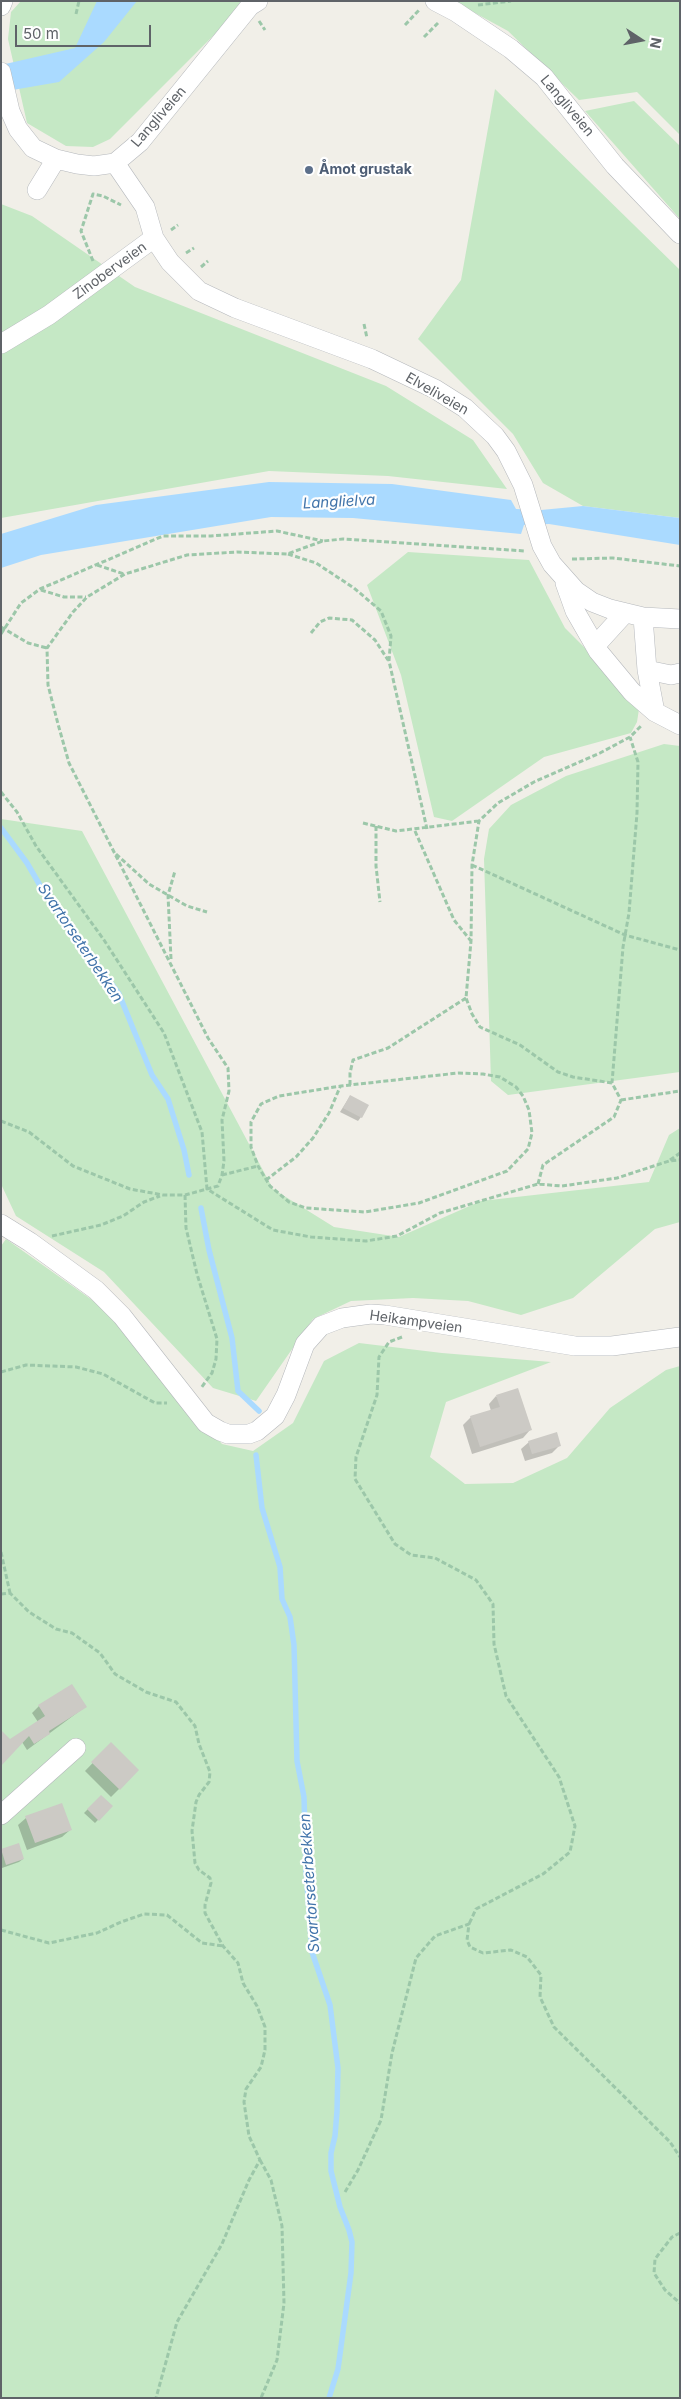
<!DOCTYPE html>
<html>
<head>
<meta charset="utf-8">
<style>
  body { margin:0 }
  #map { position:relative; width:681px; height:2399px; overflow:hidden; background:#f1efe8; font-family:Inter,sans-serif }
  canvas { display:block }
  .frame { position:absolute; inset:0; border:2px solid #5f6368; pointer-events:none }
  .north { position:absolute; left:616px; top:15px; width:50px; height:50px; -webkit-text-stroke:4px #fff; paint-order:stroke; rotate:101deg; font-size:14px; font-weight:700; line-height:20px; text-align:center; color:#5f6368 }
  .north::after { content:''; display:block; margin:auto; width:18px; height:22px; background:#5f6368; clip-path:polygon(50% 0,100% 100%,50% 72%,0 100%) }
  .scale { position:absolute; left:15px; top:25px; width:136px; height:22px; box-sizing:border-box; border:2px solid #5f6368; border-top:0; padding-left:6px; font-size:15px; line-height:18px; white-space:nowrap; color:#5f6368; -webkit-text-stroke:4px #fff; paint-order:stroke }
</style>
</head>
<body>
<div id="map">
<canvas width="681" height="2399"></canvas>
<div class="frame"></div>
<div class="north">N</div>
<div class="scale">50 m</div>
</div>
<script>
const ctx = document.querySelector('canvas').getContext('2d');
ctx.lineJoin = 'round';
function fillPath(path, color) {
  ctx.fillStyle = color;
  ctx.fill(path, 'evenodd');
}
function poly(rows) {
  const path = new Path2D();
  for (const r of rows) {
    path.moveTo(r[0], r[1]);
    for (let i = 2; i < r.length; i += 2) path.lineTo(r[i], r[i + 1]);
  }
  return path;
}
function trace(path, color, width, dash) {
  ctx.strokeStyle = color;
  ctx.lineWidth = width;
  ctx.lineCap = dash ? 'butt' : 'round';
  ctx.setLineDash(dash || []);
  ctx.stroke(path);
}
function drawText(font, color, halo, rows, align = 'center') {
  ctx.font = font + ' Inter,sans-serif';
  ctx.lineWidth = 4.5;
  ctx.setLineDash([]);
  ctx.textBaseline = 'middle';
  ctx.strokeStyle = halo;
  ctx.fillStyle = color;
  for (const [text, x, y, turn = 0] of rows) {
    ctx.save();
    ctx.translate(x, y);
    ctx.rotate((+turn || 0) * Math.PI / 180);
    ctx.textAlign = isNaN(turn) ? turn : align;
    if (halo) ctx.strokeText(text, 0, 0);
    ctx.fillText(text, 0, 0);
    ctx.restore();
  }
}
fillPath(poly([
  [21,1,248,1,110,139,93,147,66,146,27,123,8,39,11,12],
  [453,1,680,1,680,135,637,92,579,100,508,31],
  [495,89,680,270,680,518,583,506,543,483,513,434,418,339,461,280],
  [634,101,680,146,680,219,585,111],
  [1,204,32,216,135,287,386,386,473,440,507,489,388,476,269,471,1,518],
  [408,552,529,560,565,628,629,692,639,709,637,722,631,733,544,757,452,821,434,817,401,675,367,585],
  [664,744,680,746,680,1072,508,1095,491,1081,484,859,489,829,511,805,566,776],
  [1,819,82,831,273,1189,334,1227,399,1237,481,1201,649,1182,669,1135,680,1128,680,1222,655,1229,573,1298,521,1315,468,1301,413,1298,351,1301,313,1319,256,1401,213,1388,104,1272,16,1216,1,1184],
  [6,1239,109,1312,222,1444,253,1451,293,1423,324,1361,359,1343,442,1353,551,1362,446,1402,430,1457,465,1484,513,1483,567,1458,610,1408,666,1370,680,1366,680,2398,1,2398,1,1246]
]), '#c5e8c5');
fillPath(poly([
  [97,1,137,1,104,42,59,82,1,92,1,65,75,48],
  [269,482,392,484,511,500,516,509,541,510,583,506,680,518,680,545,549,524,524,525,521,534,353,518,271,517,41,555,1,568,1,534,96,505]
]), '#aadaff');
fillPath(poly([
  [350,1096,361,1117,358,1121,340,1112],
  [496,1396,530,1430,523,1438,472,1454,463,1425,471,1417,491,1411,489,1404],
  [529,1442,560,1445,552,1453,525,1461,521,1449],
  [39,1706,85,1707,27,1750,22,1742,10,1741,38,1722,32,1713],
  [111,1744,138,1770,111,1797,85,1771],
  [101,1796,111,1806,95,1823,84,1813],
  [26,1818,70,1830,62,1837,27,1850,18,1825],
  [18,1845,23,1859,19,1862,2,1868,1,1851]
]), '#0003');
trace(poly([
  [1,828,27,863,45,894,119,994,152,1075,168,1099,184,1150,189,1175],
  [201,1208,209,1250,232,1338,238,1391,259,1411],
  [256,1455,262,1508,280,1567,282,1599,290,1617,294,1645,297,1761,304,1797,306,1871,312,1952,330,2005,338,2068,337,2111,335,2136,331,2153,331,2171,340,2207,349,2230,352,2242,351,2273,338,2369,329,2398]
]), '#aadaff', 5.5);
fillPath(poly([
  [350,1095,369,1105,362,1118,343,1108],
  [518,1388,532,1430,480,1447,470,1416,500,1407,496,1395],
  [557,1432,561,1446,532,1454,528,1441],
  [72,1684,87,1707,49,1731,50,1734,34,1744,29,1736,1,1766,1,1730,10,1739,45,1716,38,1705],
  [111,1742,139,1770,120,1790,91,1762],
  [101,1795,113,1806,99,1821,87,1809],
  [62,1803,72,1830,35,1843,25,1816],
  [19,1843,24,1859,6,1865,1,1849]
]), '#cccac5');
const minor = poly([
  [435,1,456,12,511,49,544,77,615,166,680,234],
  [1,6,3,1],
  [1,72,10,111,18,129,33,148,56,159,77,164,94,166,115,163,140,142,250,6,258,1],
  [115,163,145,207,154,238,170,262,199,291,235,308,372,359,435,389,465,408,495,436,506,451,523,485,542,546,552,564,576,591,592,602,610,609,643,617,680,619],
  [37,190,56,159],
  [1,344,49,315,154,238],
  [565,583,575,611,598,651,632,692,655,712,680,725],
  [643,617,647,670,655,712],
  [595,646,625,613],
  [647,670,671,675,680,673],
  [1,1224,30,1242,96,1290,122,1316,206,1423,220,1431,228,1434,249,1434,257,1431,275,1416,286,1395,305,1344,321,1326,342,1318,371,1314,385,1315,575,1346,612,1346,680,1337],
  [1,1815,76,1748]
]);
trace(minor, '#b5b8bc', 20);
trace(poly([
  [478,5,511,1],
  [76,14,79,1],
  [259,21,265,30],
  [405,25,420,9],
  [424,37,438,23],
  [171,230,178,225],
  [186,253,194,248],
  [93,261,81,231,93,194,103,196,121,205],
  [201,267,208,261],
  [364,324,367,338],
  [288,554,316,563,354,588,381,611,391,636,389,661,427,829],
  [572,559,613,558,680,566],
  [97,565,124,574],
  [41,590,64,597,86,597],
  [1,627,28,643,47,648],
  [311,633,320,622,329,618,352,620,375,640,388,660],
  [1,634,21,603,40,589,163,536,211,536,277,531,323,541],
  [1,792,17,812,36,846,104,940,164,1033,202,1132,207,1189,273,1230,311,1237,366,1241,397,1236,440,1213,538,1184,562,1186,617,1178,669,1161,680,1160],
  [363,823,396,831,479,821],
  [376,826,376,866,380,902],
  [415,831,454,920,471,941],
  [116,854,149,884,187,906,207,912],
  [472,865,625,935,680,950],
  [171,959,168,895,175,871],
  [458,1073,483,1074,500,1077,516,1087,523,1096,529,1110,532,1133,528,1149,507,1171,419,1203,365,1212,306,1208,289,1202,270,1186,258,1166,251,1147,251,1122,261,1104,279,1096,341,1086,458,1073],
  [612,1083,573,1077,558,1072,520,1045,480,1027,472,1014,466,998,471,941,472,865,479,821,498,803,534,782,600,753,630,737,642,725],
  [350,1085,350,1073,353,1060,388,1048,466,998],
  [621,1100,680,1091],
  [1,1121,29,1132,73,1166,130,1189,163,1195,185,1195,218,1186,222,1175,224,1161,222,1120,229,1091,228,1068,208,1038,114,852,69,763,58,724,48,685,47,648,73,612,87,597,125,574,187,555,237,552,287,554,323,541,343,539,525,551],
  [670,1160,680,1153],
  [222,1175,258,1166],
  [266,1180,296,1157,313,1138,329,1113,340,1087],
  [538,1184,543,1165,614,1117,621,1100,612,1083,623,947,629,913,637,813,638,762,630,737],
  [185,1195,186,1228,197,1274,217,1339,216,1359,212,1373,201,1388],
  [52,1236,101,1225,123,1216,144,1202,160,1196],
  [402,1337,389,1342,379,1357,377,1395,356,1457,355,1479,395,1544,411,1555,435,1558,476,1580,493,1604,494,1644,506,1696,559,1777,575,1826,570,1852,543,1874,476,1909,469,1924],
  [1,1372,26,1365,76,1367,103,1374,155,1403,167,1403],
  [1,1552,10,1593],
  [1,1594,10,1593,29,1612,56,1629,72,1633,100,1653,115,1674,146,1692,176,1702,195,1726,199,1744,210,1772,209,1782,199,1795,196,1802,192,1831,195,1863,199,1870,210,1878,211,1883,205,1905,205,1913,223,1946,238,1963,243,1983,257,2006,265,2027,265,2050,261,2067,246,2089,244,2102,249,2136,260,2160,249,2180,222,2244,177,2322,156,2398],
  [1,1930,49,1943,97,1933,121,1922,144,1914,167,1915,202,1943,223,1946],
  [260,2160,271,2180,282,2226,284,2303,277,2360,261,2398],
  [345,2192,358,2170,381,2120,392,2053,416,1958,435,1936,469,1924,467,1940,470,1947,483,1953,511,1950,527,1957,541,1975,540,1997,554,2027,670,2142,680,2157],
  [680,2233,672,2237,655,2259,654,2273,665,2290,680,2303]
]), '#9cc7a9', 3, [5, 2.5]);
trace(minor, '#fff', 19);
for (const [x, y, r, color] of [
  [309,170,5,"#5c6f8a"]
]) {
  const dot = new Path2D();
  dot.arc(x, y, r, 0, 2 * Math.PI);
  ctx.fillStyle = color;
  ctx.fill(dot);
  trace(dot, '#fff', 2);
}
drawText('14px', '#5f6368', '#fff', [
  ["Langliveien",567,106,50],
  ["Langliveien",159,117,-49],
  ["Zinoberveien",110,271,-36],
  ["Elveliveien",437,394,30],
  ["Heikampveien",416,1322,8]
]);
drawText('bold 14px', '#4e5e75', '#fff', [
  ["Åmot grustak",319,170]
], 'left');
drawText('italic 15px', '#4174aa', '#fff', [
  ["Langlielva",339,502,-3],
  ["Svartorseterbekken",80,943,56],
  ["Svartorseterbekken",310,1883,-94]
]);
</script>
</body>
</html>
